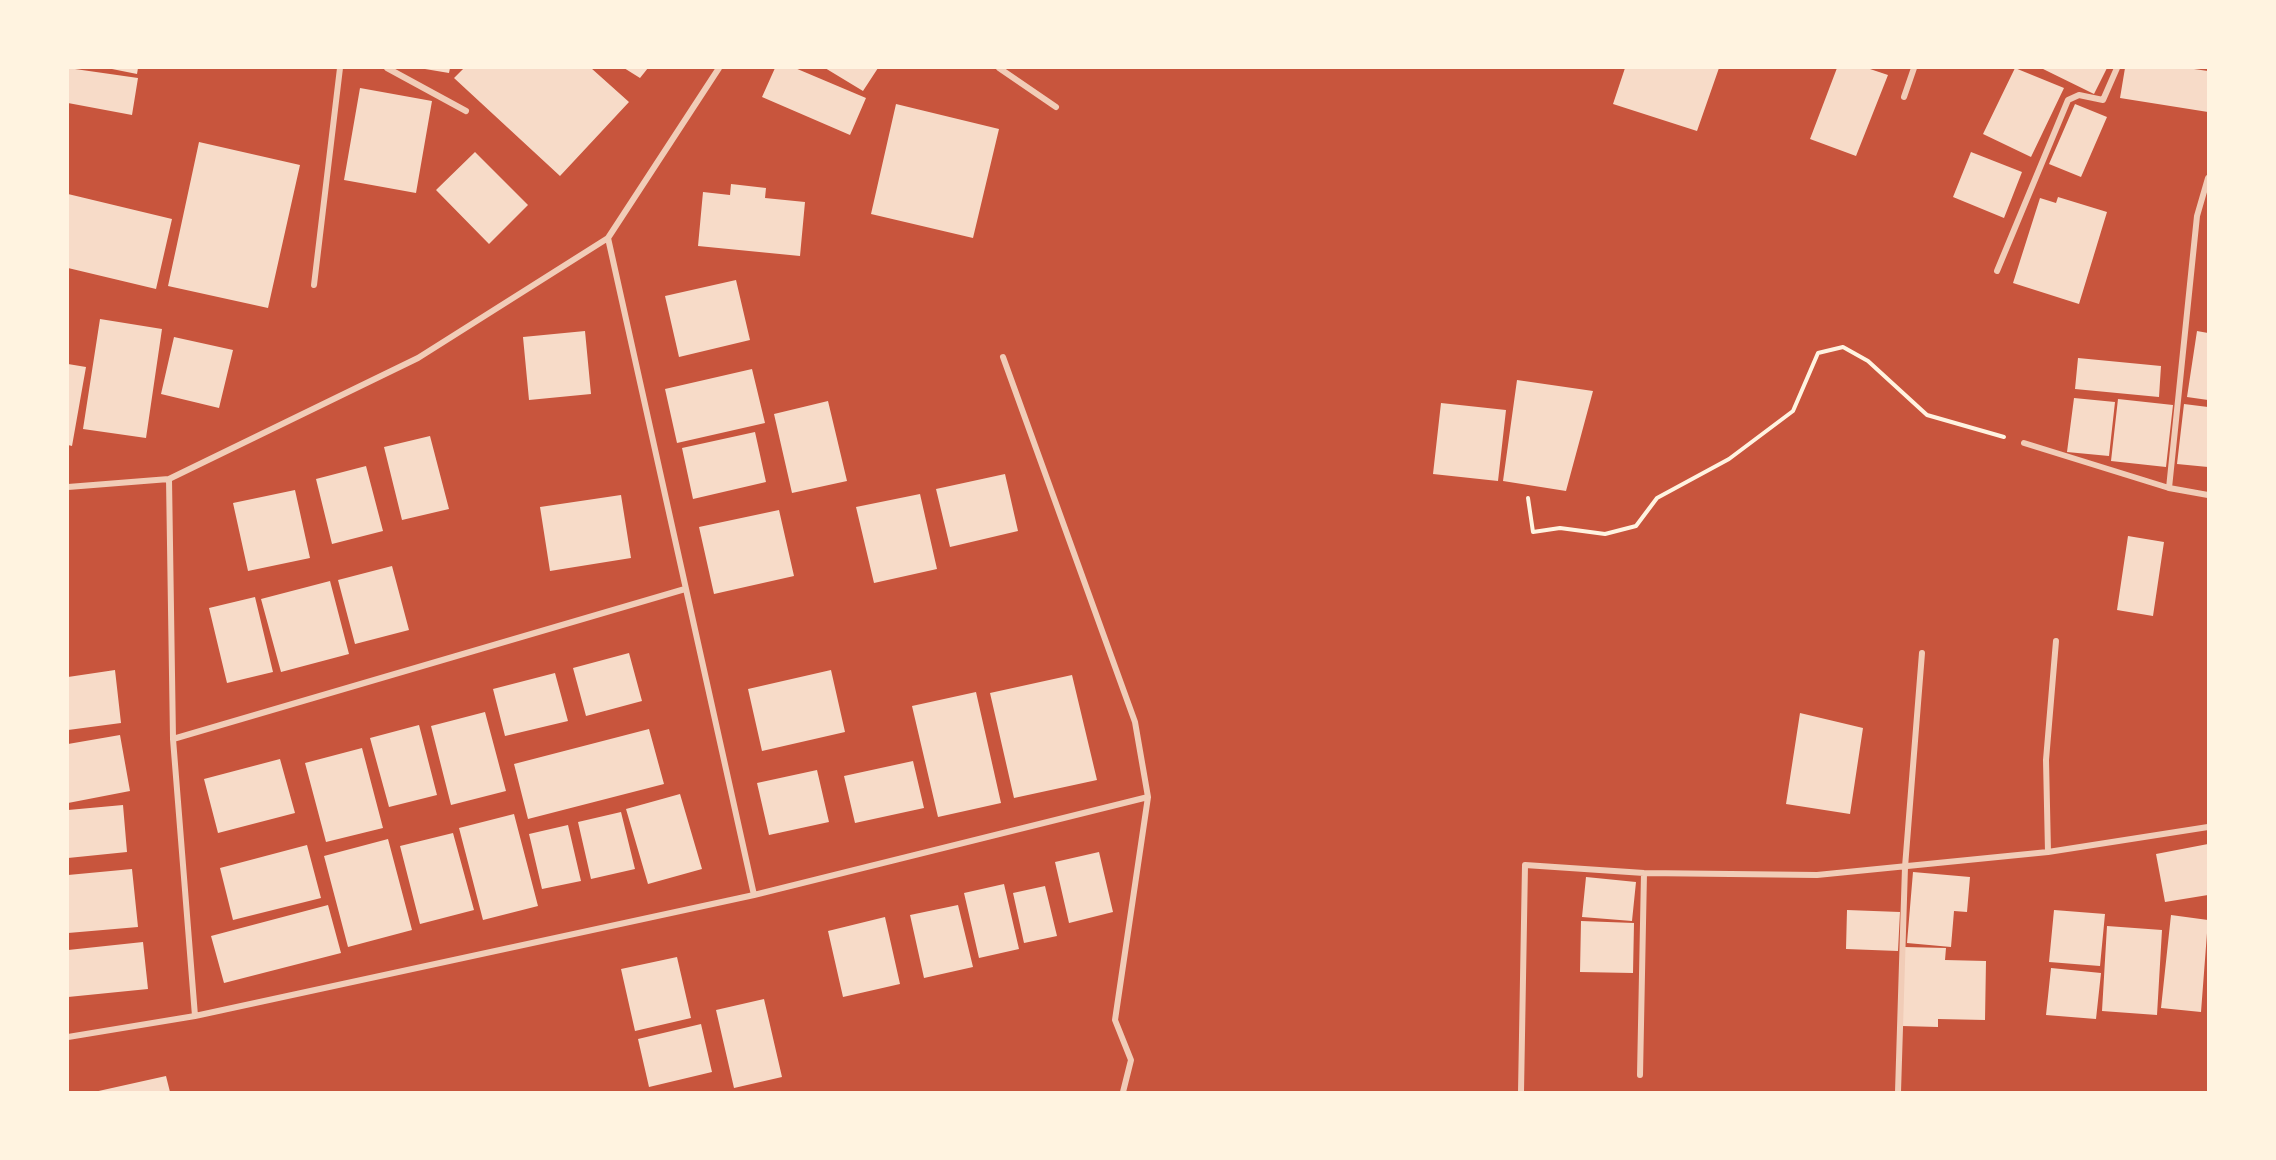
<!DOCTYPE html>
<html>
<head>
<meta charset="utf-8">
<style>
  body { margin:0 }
  #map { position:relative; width:2276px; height:1160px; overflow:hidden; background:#c8553d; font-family:Arial,sans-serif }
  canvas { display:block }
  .frame { position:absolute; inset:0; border:69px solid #fff3e0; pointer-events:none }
</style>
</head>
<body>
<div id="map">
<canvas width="2276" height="1160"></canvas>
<div class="frame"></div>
</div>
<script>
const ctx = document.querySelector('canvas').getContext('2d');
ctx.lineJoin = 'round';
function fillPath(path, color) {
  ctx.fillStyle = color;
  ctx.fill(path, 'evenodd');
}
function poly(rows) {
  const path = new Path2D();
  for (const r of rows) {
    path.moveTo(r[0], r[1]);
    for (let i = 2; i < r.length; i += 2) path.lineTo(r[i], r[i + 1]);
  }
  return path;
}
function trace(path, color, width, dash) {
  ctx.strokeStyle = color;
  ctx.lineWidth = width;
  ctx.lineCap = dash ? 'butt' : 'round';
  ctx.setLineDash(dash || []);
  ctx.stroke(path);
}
fillPath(poly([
  [68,68,138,78,132,115,68,103],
  [107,68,138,68,137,74],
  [464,68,591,68,629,102,560,176,454,78],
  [624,68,648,68,640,78],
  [775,68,795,68,866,98,850,135,762,97],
  [825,68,878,68,863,91],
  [1625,68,1719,68,1697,131,1613,104],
  [1837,68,1867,68,1888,75,1856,156,1810,139],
  [2015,68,2064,88,2031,157,1983,134],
  [2041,68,2107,68,2094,94],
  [2125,68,2187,68,2208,71,2208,112,2120,98],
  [425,69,425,68,450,68,449,73],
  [360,88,432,101,416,193,344,180],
  [896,104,999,129,973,238,871,214],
  [2075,104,2107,117,2081,177,2049,164],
  [199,142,300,165,268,308,168,286],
  [475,152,528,205,489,244,436,190],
  [1971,152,2022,172,2004,218,1953,197],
  [731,184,766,188,765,198,805,202,800,256,698,246,703,192,730,195],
  [68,194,172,219,156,289,68,268],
  [2058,197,2107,212,2079,304,2013,283,2040,198,2056,203],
  [736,280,750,340,679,357,665,296],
  [100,319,162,329,146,438,83,429],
  [585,331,591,394,529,400,523,337],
  [2197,331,2208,333,2208,400,2187,397],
  [174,337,233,350,219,408,161,394],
  [2078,358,2161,366,2159,397,2075,389],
  [68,364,86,367,72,446,68,445],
  [752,369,765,423,677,443,665,389],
  [1517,380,1593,391,1566,491,1503,481],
  [2074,398,2115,402,2109,456,2067,452],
  [2118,399,2173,405,2166,467,2111,461],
  [828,401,847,481,792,493,774,414],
  [1441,403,1506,410,1498,481,1433,474],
  [2184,404,2208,407,2208,467,2177,464],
  [755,432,766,482,693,499,682,448],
  [430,436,449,509,402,520,384,447],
  [366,466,383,531,332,544,316,479],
  [1005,474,1018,531,950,547,936,489],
  [295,490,310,558,248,571,233,503],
  [920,494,937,569,874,583,856,507],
  [621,495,631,558,550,571,540,507],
  [779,510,794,576,714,594,699,527],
  [2128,536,2164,542,2153,616,2117,610],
  [392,566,409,630,355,644,338,580],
  [330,581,349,654,281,672,261,599],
  [255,597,273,672,227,683,209,608],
  [629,653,642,701,586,716,573,668],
  [115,670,121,723,68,730,68,677],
  [831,670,845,732,762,751,748,689],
  [555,673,568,721,505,736,493,689],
  [1072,675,1097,780,1014,798,990,693],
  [976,692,1001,803,938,817,912,706],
  [485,712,506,791,451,805,431,726],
  [1800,713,1863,728,1850,814,1786,804],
  [419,725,437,795,389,807,370,738],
  [649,729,664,784,528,819,514,764],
  [120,735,130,791,68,803,68,744],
  [362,748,383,828,326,842,305,763],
  [280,759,295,813,218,833,204,779],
  [913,761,924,808,855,823,844,776],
  [817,770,829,822,769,835,757,783],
  [680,794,702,869,648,884,626,809],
  [123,805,127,852,68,858,68,810],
  [621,812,635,869,591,879,578,822],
  [514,814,538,906,483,920,459,828],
  [568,825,581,881,542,889,529,834],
  [453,833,474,910,420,924,400,846],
  [388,839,412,930,348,947,324,856],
  [2208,844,2208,895,2165,902,2156,854],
  [307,845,321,898,233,920,220,868],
  [1099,852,1113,912,1069,923,1055,862],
  [132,869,138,927,68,933,68,875],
  [1913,872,1970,877,1967,912,1954,911,1951,947,1907,943],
  [1586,877,1636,882,1632,921,1582,917],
  [1004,884,1019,949,979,958,964,893],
  [1045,886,1057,936,1024,943,1013,893],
  [328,905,341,953,224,983,211,936],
  [958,905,973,967,924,978,910,915],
  [1847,910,1900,912,1898,951,1846,949],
  [2054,910,2105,914,2100,966,2049,962],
  [2171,915,2208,920,2201,1012,2161,1008],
  [885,917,900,984,843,997,828,931],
  [1581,921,1634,923,1633,973,1580,972],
  [2107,926,2162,930,2157,1015,2102,1011],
  [143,942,148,989,68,997,68,950],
  [1904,947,1946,948,1945,960,1986,961,1985,1020,1938,1019,1938,1027,1902,1026],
  [677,957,691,1018,635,1031,621,969],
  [2051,968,2101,973,2096,1019,2046,1015],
  [764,999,782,1077,734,1088,716,1010],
  [701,1024,712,1072,649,1087,638,1039],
  [166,1076,170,1092,94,1092]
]), '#f7dbc8');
trace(poly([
  [1528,498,1533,532,1560,528,1605,534,1636,526,1657,498,1729,459,1793,411,1818,353,1843,347,1868,361,1927,415,2004,437]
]), '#fff3e0', 4);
trace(poly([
  [387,68,466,111],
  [999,68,1056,107],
  [1904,97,1914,68],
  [608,238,754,895],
  [1997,271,2068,100,2079,95,2103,100,2117,68],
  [314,285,340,68],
  [1003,357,1135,722,1148,797,1115,1020,1131,1060,1123,1092],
  [2024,443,2169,488,2208,495],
  [169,479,173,739,195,1016],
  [68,487,169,479,418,358,608,238,719,68],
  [2169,488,2197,216,2208,178],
  [173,739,685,589],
  [2048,852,2046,760,2056,641],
  [68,1037,195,1016,754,895,1148,797],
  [1640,1075,1644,873],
  [1521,1092,1525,865,1644,873,1817,875,2048,852,2208,827],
  [1898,1092,1905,867,1922,653]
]), '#f1ccb7', 6);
</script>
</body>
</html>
